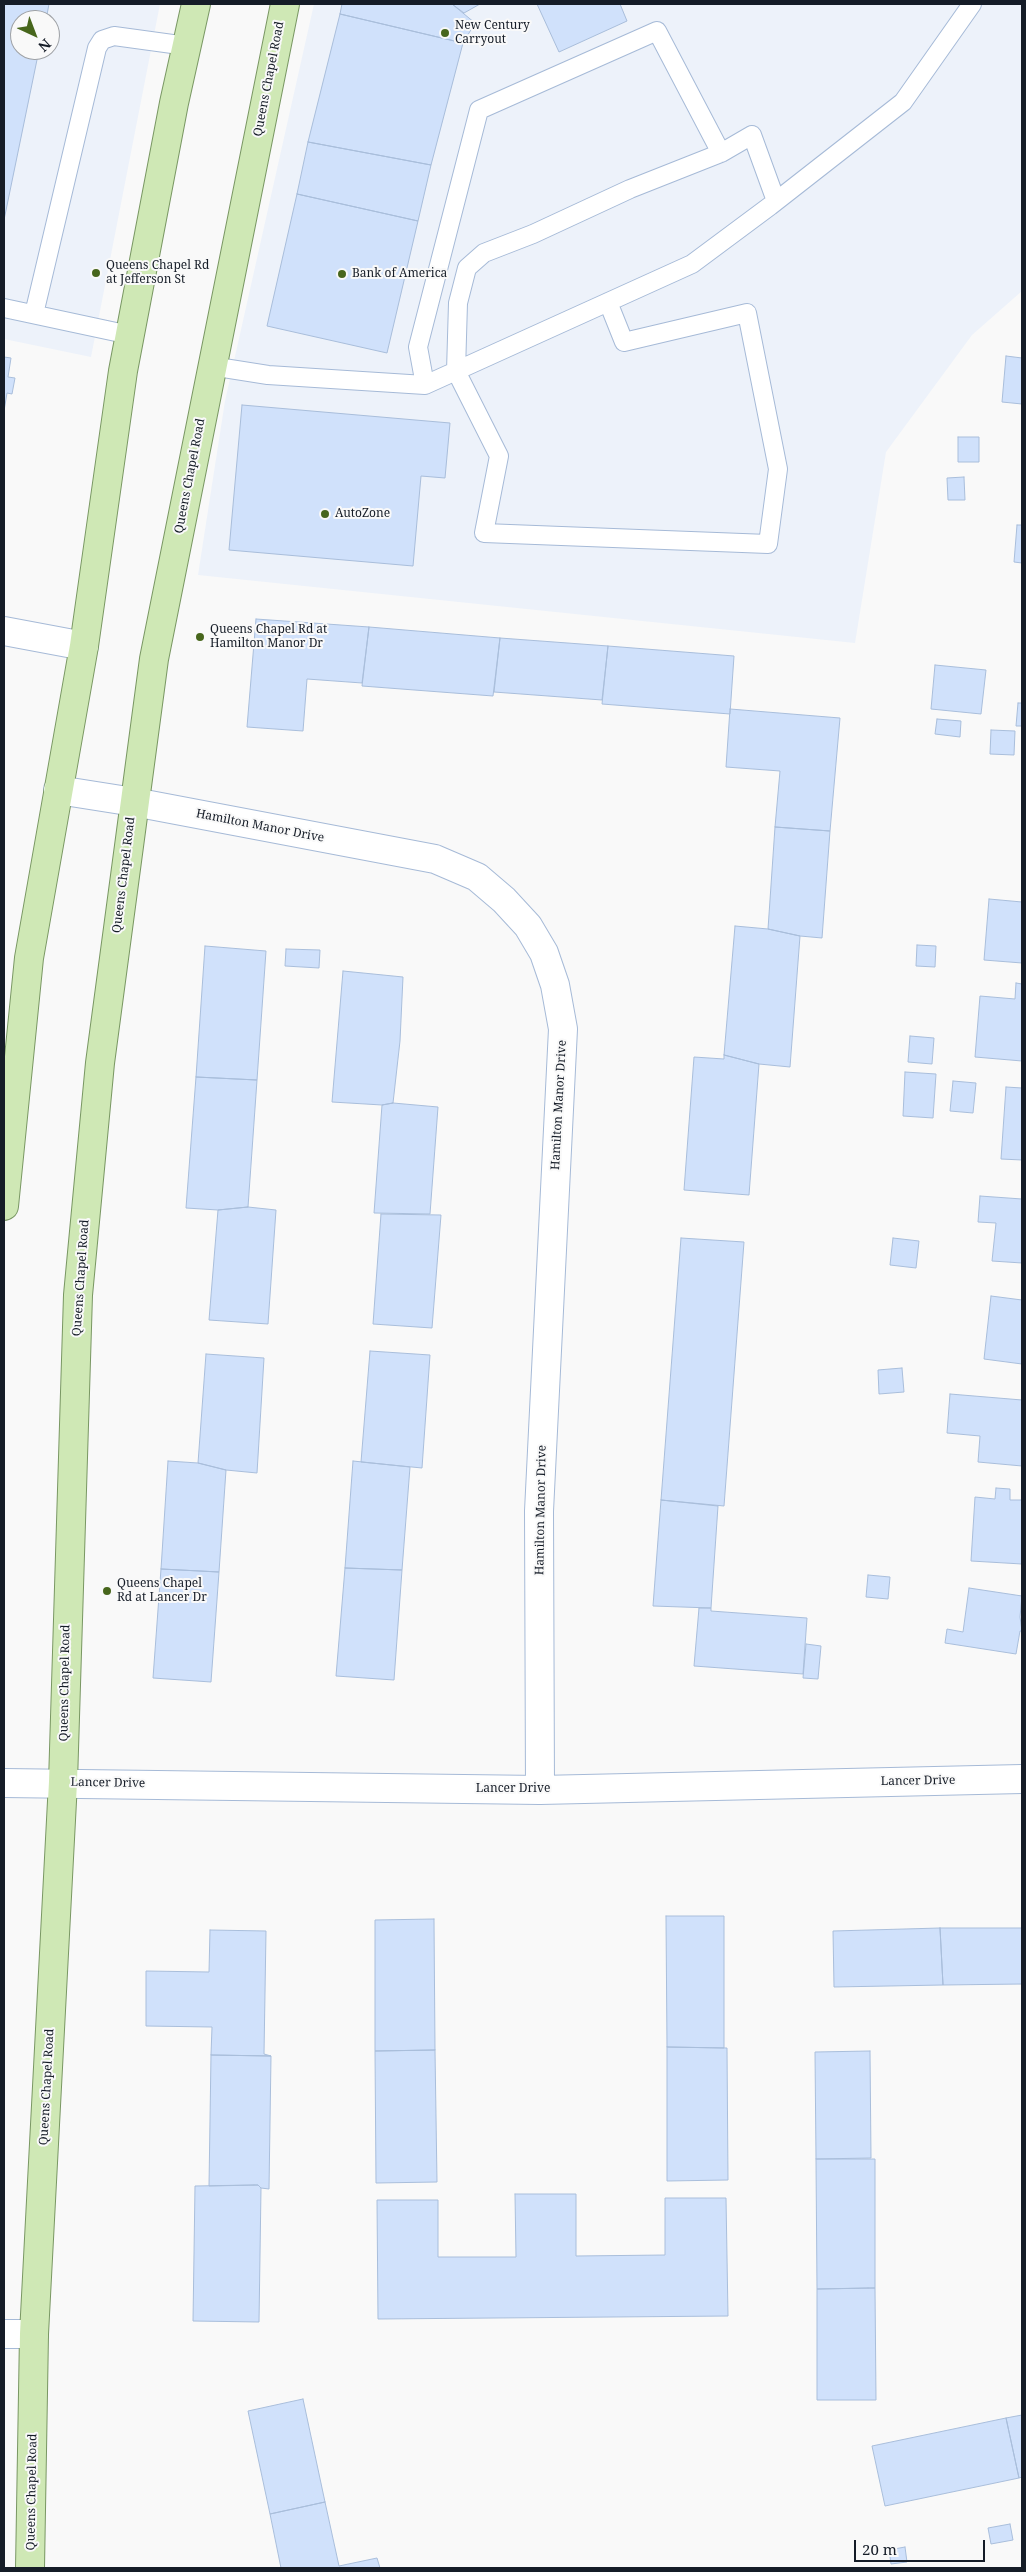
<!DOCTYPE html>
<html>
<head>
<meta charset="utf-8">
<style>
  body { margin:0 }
  #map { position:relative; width:1026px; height:2572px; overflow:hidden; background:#f9f9f9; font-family:"Noto Serif",serif }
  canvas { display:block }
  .frame { position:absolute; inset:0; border:5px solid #151c27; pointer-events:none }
  .north { position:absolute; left:10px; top:10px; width:50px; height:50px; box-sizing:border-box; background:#f9f9f9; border:1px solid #9ea1a5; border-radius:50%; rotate:137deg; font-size:14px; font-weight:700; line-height:20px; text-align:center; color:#151c27 }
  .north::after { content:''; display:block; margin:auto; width:18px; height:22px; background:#47661c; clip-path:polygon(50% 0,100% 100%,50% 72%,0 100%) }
  .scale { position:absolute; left:854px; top:2540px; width:131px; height:22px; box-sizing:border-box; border:2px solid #151c27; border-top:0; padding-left:6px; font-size:15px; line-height:18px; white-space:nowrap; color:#151c27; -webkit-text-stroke:4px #f9f9f9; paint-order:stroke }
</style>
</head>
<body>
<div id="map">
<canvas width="1026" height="2572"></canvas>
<div class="frame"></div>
<div class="north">N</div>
<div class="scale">20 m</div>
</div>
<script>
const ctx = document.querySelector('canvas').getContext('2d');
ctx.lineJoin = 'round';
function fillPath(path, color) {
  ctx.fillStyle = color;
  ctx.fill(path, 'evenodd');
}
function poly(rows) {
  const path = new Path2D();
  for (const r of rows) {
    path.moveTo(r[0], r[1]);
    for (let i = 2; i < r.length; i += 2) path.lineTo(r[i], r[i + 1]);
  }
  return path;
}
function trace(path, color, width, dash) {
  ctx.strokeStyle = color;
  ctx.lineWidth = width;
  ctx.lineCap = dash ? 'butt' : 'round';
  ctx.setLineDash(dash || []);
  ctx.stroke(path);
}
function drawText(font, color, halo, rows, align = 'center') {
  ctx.font = font + ' "Noto Serif",serif';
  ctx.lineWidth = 4;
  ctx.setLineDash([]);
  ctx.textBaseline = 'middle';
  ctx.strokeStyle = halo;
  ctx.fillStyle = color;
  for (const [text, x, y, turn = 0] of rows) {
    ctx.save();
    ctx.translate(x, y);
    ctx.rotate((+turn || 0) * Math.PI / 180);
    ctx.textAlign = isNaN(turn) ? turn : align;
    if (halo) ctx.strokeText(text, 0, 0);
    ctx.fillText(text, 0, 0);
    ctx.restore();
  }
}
fillPath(poly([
  [4,4,160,4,91,357,4,339],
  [20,20,50,20,50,50,20,50],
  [314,4,1022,4,1022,291,972,335,886,452,855,643,198,575,225,401]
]), '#edf2fa');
const building = poly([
  [4,4,49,4,46,20,20,20,20,50,39,50,4,220,4,4],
  [342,4,452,4,475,23,463,43,340,14,342,4],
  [452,4,480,4,464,13,452,4],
  [537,4,620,4,627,21,559,52,537,4],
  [340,14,463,43,431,165,308,142,340,14],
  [308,142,431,165,418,221,297,194,308,142],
  [297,194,418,221,387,353,267,326,297,194],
  [1006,356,1022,358,1022,404,1002,402,1006,356],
  [4,357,11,358,8,377,15,378,12,394,7,393,4,411,4,357],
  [242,405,450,423,445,478,421,476,413,566,229,550,242,405],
  [958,437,979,437,979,462,958,462,958,437],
  [964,477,965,500,948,500,947,478,964,477],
  [1017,525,1022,525,1022,563,1014,562,1017,525],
  [256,619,369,627,362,683,307,679,303,731,247,727,256,619],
  [369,627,500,638,493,696,362,686,369,627],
  [500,638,608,646,602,700,494,692,500,638],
  [608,646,734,656,730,714,602,704,608,646],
  [935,665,986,670,981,714,931,709,935,665],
  [1018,703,1022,703,1022,726,1016,726,1018,703],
  [730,709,840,718,830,831,775,827,780,771,726,767,730,709],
  [937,719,961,721,960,737,935,734,937,719],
  [991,730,1015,731,1014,755,990,754,991,730],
  [775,827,830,831,822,938,800,936,768,929,775,827],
  [989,899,1022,902,1022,963,984,960,989,899],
  [735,926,768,929,800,936,790,1067,759,1064,724,1055,735,926],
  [917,945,936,946,935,967,916,966,917,945],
  [205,946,266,951,257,1080,196,1077,205,946],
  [286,949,320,950,319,968,285,966,286,949],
  [343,971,403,977,400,1041,393,1103,382,1105,332,1102,343,971],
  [1016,983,1022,984,1022,1061,975,1057,980,996,1015,999,1016,983],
  [910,1036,934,1038,932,1064,908,1062,910,1036],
  [724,1055,759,1064,749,1195,684,1190,694,1057,724,1059,724,1055],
  [905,1072,936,1074,933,1118,903,1116,905,1072],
  [196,1077,257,1080,248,1207,218,1210,186,1208,196,1077],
  [953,1081,976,1083,973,1113,950,1111,953,1081],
  [1006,1087,1022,1088,1022,1160,1001,1159,1006,1087],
  [393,1103,438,1107,430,1214,374,1213,382,1105,393,1103],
  [980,1196,1022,1199,1022,1263,992,1261,996,1223,978,1222,980,1196],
  [248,1207,276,1210,268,1324,209,1320,218,1210,248,1207],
  [381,1214,441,1215,432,1328,373,1324,381,1214],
  [681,1238,744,1242,724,1506,661,1500,681,1238],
  [893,1238,919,1241,916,1268,890,1265,893,1238],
  [991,1296,1022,1300,1022,1364,984,1359,991,1296],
  [370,1351,430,1355,422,1468,361,1462,370,1351],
  [206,1354,264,1358,257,1473,226,1470,198,1463,206,1354],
  [902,1368,904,1392,879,1394,878,1370,902,1368],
  [950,1394,1022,1400,1022,1466,978,1462,980,1436,947,1433,950,1394],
  [168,1461,198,1463,226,1470,219,1572,161,1569,168,1461],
  [353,1461,410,1467,402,1570,345,1568,353,1461],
  [996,1488,1010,1489,1010,1500,1022,1500,1022,1564,971,1561,975,1497,995,1499,996,1488],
  [661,1500,718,1506,711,1608,653,1606,661,1500],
  [345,1568,402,1570,394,1680,336,1676,345,1568],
  [161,1569,219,1572,211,1682,153,1678,161,1569],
  [868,1575,890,1577,888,1599,866,1597,868,1575],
  [969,1588,1022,1596,1020,1617,1022,1631,1020,1631,1016,1654,945,1643,947,1629,963,1632,969,1588],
  [699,1608,711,1608,711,1611,807,1618,803,1674,694,1666,699,1608],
  [806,1644,821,1646,818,1679,803,1678,806,1644],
  [666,1916,724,1916,724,2048,667,2047,666,1916],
  [434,1919,435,2050,375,2051,375,1920,434,1919],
  [940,1928,1022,1928,1022,1984,943,1985,940,1928],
  [940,1928,943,1985,834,1987,833,1931,940,1928],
  [210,1930,266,1931,264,2054,271,2056,211,2055,212,2027,146,2026,146,1971,209,1972,210,1930],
  [667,2047,727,2048,728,2180,667,2181,667,2047],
  [435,2050,437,2182,376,2183,375,2051,435,2050],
  [870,2051,871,2158,816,2159,815,2052,870,2051],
  [211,2055,271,2056,269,2189,261,2188,258,2185,209,2186,211,2055],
  [816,2159,875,2159,875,2288,817,2289,816,2159],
  [254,2185,258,2185,261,2188,259,2322,193,2321,195,2186,254,2185],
  [515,2194,576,2194,576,2256,665,2255,665,2198,726,2198,728,2316,378,2319,377,2200,438,2200,438,2257,516,2257,515,2194],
  [868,2288,875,2288,876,2400,817,2400,817,2289,868,2288],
  [303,2399,325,2502,270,2514,248,2411,303,2399],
  [1022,2415,1022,2477,1019,2478,1006,2418,1022,2415],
  [1006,2418,1019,2478,885,2506,872,2446,1006,2418],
  [325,2502,339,2566,377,2558,380,2568,281,2568,270,2514,325,2502],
  [1010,2524,1013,2540,991,2544,988,2528,1010,2524],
  [905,2547,907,2562,891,2564,889,2550,905,2547]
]);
fillPath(building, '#d0e1fb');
trace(building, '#a9bedb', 1);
const lane = poly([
  [608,302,624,342,747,313,778,469,768,544,484,533,499,456,456,371,458,303,467,268,484,253,533,234,630,189,721,153],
  [4,308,130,335],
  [34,314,97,48,102,40,114,36,187,46],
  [211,366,268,375,425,385,692,264,770,206,903,102,972,4],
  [425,385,418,347,479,110,657,31,721,153,752,135,776,201]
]);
const street = poly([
  [4,631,84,646],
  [58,790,134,802,435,859,477,877,504,900,528,926,544,953,555,985,563,1029,539,1511,540,1790],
  [4,1783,540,1790,1022,1779],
  [4,2334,34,2334]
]);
const primary = poly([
  [4,1206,29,958,84,646,123,371,174,103,196,4],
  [30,2568,34,2334,63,1782,78,1295,100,1063,154,659,285,4]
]);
trace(lane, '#a6bad7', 20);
trace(street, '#a6bad7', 30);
trace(primary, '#799763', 30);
trace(lane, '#fff', 18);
trace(street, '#fff', 28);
trace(primary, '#cfe8b5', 28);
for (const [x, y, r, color] of [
  [445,33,5,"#47661c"],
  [96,273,5,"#47661c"],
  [342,274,5,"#47661c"],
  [325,514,5,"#47661c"],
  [200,637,5,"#47661c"],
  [107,1591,5,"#47661c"]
]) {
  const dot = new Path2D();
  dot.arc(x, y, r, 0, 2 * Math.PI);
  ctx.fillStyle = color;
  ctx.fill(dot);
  trace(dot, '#f9f9f9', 2);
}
drawText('12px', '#151c27', '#f9f9f9', [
  ["New Century",455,26],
  ["Carryout",455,40],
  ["Queens Chapel Rd",106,266],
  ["at Jefferson St",106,280],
  ["Bank of America",352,274],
  ["AutoZone",335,514],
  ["Queens Chapel Rd at",210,630],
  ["Hamilton Manor Dr",210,644],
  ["Queens Chapel",117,1584],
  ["Rd at Lancer Dr",117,1598]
], 'left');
drawText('12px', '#151c27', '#f9f9f9', [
  ["Queens Chapel Road",269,79,-79],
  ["Queens Chapel Road",190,476,-79],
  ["Hamilton Manor Drive",260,826,11],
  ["Queens Chapel Road",124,875,-83],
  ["Hamilton Manor Drive",559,1105,-87],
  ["Queens Chapel Road",81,1278,-86],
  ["Hamilton Manor Drive",541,1510,-89],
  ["Queens Chapel Road",65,1683,-89],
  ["Lancer Drive",918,1781,-1],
  ["Lancer Drive",108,1783,1],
  ["Lancer Drive",513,1789],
  ["Queens Chapel Road",47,2087,-87],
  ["Queens Chapel Road",32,2492,-89]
]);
</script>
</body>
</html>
